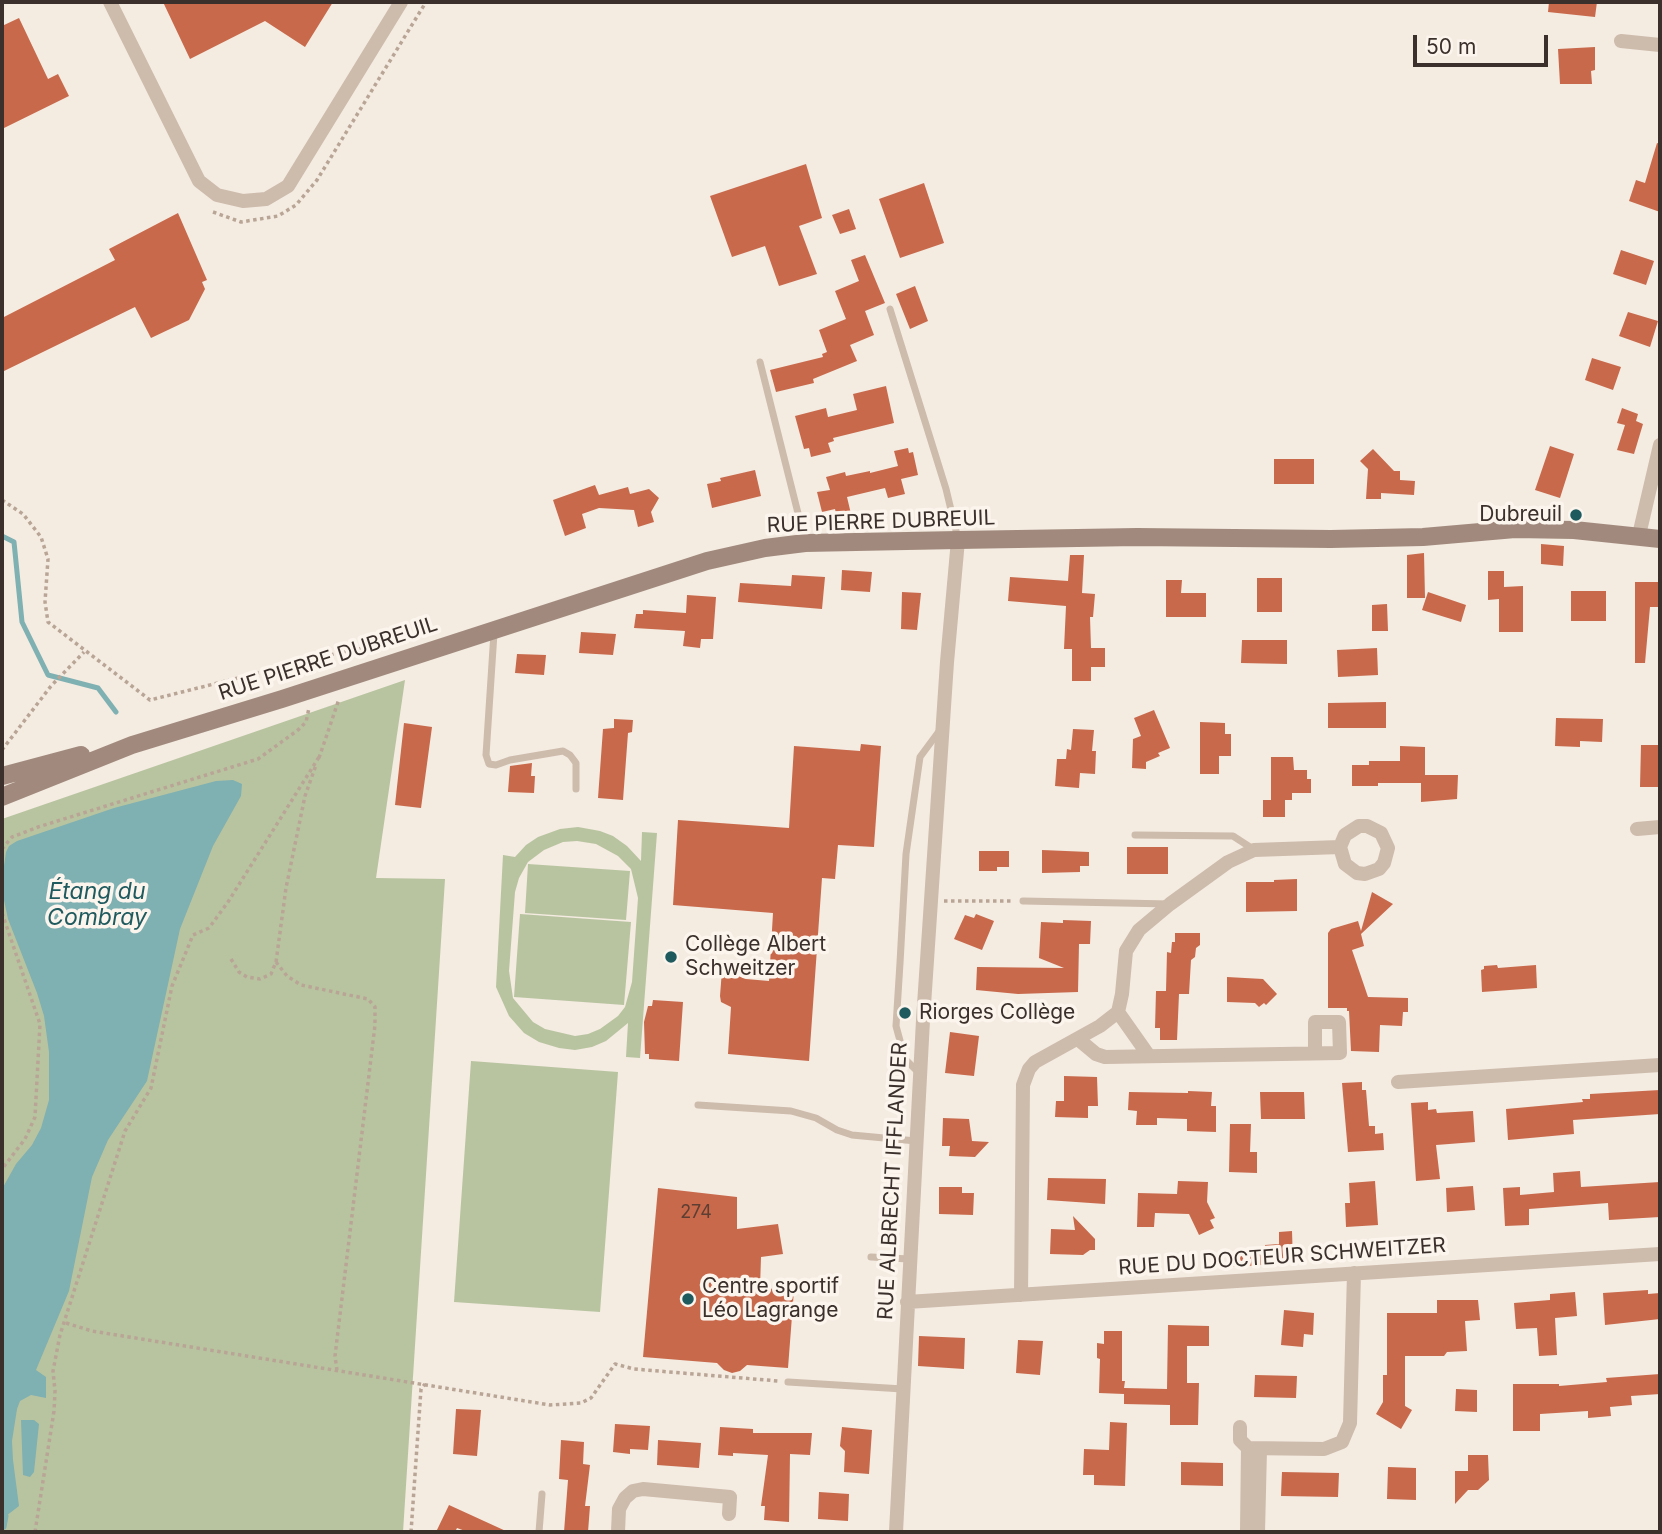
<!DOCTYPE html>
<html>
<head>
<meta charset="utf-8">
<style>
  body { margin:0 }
  #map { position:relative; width:1662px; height:1534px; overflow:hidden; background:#f4ebe1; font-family:Inter,sans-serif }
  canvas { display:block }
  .frame { position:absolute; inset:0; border:4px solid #3b302b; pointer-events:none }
  .scale { position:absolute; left:1413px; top:35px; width:135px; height:32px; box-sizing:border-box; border:4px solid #3b302b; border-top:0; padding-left:9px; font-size:21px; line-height:24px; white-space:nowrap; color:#3b302b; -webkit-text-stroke:5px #fbf5ee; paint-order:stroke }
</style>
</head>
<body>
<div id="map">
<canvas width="1662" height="1534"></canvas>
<div class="frame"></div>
<div class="scale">50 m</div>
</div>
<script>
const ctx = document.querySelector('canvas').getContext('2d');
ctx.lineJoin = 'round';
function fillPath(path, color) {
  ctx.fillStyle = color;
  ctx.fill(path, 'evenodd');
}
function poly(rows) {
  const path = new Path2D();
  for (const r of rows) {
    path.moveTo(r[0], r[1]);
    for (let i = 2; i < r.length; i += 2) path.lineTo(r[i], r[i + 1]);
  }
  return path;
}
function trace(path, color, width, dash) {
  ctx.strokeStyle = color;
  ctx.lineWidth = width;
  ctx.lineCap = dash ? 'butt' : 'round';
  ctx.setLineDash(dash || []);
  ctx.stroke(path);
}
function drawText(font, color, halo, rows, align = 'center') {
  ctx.font = font + ' Inter,sans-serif';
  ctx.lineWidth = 7;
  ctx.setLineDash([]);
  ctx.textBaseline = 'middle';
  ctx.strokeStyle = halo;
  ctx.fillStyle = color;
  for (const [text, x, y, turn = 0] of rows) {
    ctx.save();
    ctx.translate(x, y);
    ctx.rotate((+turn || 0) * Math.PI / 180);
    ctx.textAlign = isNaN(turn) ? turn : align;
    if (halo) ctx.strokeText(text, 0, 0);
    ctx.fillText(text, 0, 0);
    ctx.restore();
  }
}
fillPath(poly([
  [405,680,376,878,445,879,403,1532,2,1532,2,819],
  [578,827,600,831,613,836,627,846,641,861,642,832,657,833,640,1058,626,1057,628,1023,606,1041,592,1047,575,1050,559,1048,539,1042,524,1033,509,1016,496,987,503,855,515,857,526,845,538,837,560,829],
  [577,841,596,844,618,856,631,869,638,898,632,982,625,1007,618,1016,600,1029,588,1034,575,1036,545,1029,533,1022,513,998,509,971,515,892,519,878,528,862,544,850,563,842],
  [528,864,630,871,626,920,525,913],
  [520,914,631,922,624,1005,514,997],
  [471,1061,618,1072,600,1312,454,1302]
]), '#b8c4a0');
fillPath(poly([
  [233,780,242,784,241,796,213,846,180,929,147,1081,108,1140,92,1177,69,1291,36,1370,46,1377,46,1398,31,1395,20,1401,17,1409,12,1441,13,1460,19,1506,6,1516,2,1515,2,1189,16,1164,32,1145,41,1128,49,1100,49,1052,44,1016,37,993,8,919,4,900,4,866,6,852,9,846,17,841,114,808,216,781],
  [21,1420,34,1420,39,1424,34,1472,30,1477,23,1475]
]), '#7fb0b2');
trace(poly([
  [2,536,14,542,22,622,48,675,98,688,116,712],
  [4,1527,6,1516]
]), '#7fb0b2', 5);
fillPath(poly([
  [163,2,333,2,305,47,265,21,190,59],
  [1549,2,1597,2,1595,17,1548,12],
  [19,18,48,79,58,74,69,96,2,129,2,26],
  [1595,47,1595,70,1591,71,1592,84,1560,84,1558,49],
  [1657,143,1660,144,1660,212,1629,201,1636,180,1645,183],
  [806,164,822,218,799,226,817,274,779,286,765,246,732,257,710,196],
  [924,183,944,243,900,258,879,199],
  [849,209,856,229,840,234,832,215],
  [178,213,207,280,202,282,205,289,189,320,151,338,135,307,2,372,2,318,115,260,109,249],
  [1621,250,1654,261,1646,285,1613,274],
  [865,255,885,303,865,311,874,335,850,345,857,361,813,379,814,383,776,392,770,370,823,357,822,354,827,352,819,330,846,319,835,291,859,281,851,260],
  [915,286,928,321,910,329,896,294],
  [1628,312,1658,321,1650,347,1619,336],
  [1592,358,1621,367,1613,390,1585,380],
  [886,386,894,423,833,438,834,441,828,443,831,452,811,457,809,448,804,449,795,416,826,408,828,417,857,410,853,394],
  [1622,408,1638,414,1636,421,1643,424,1634,454,1617,450,1625,425,1617,423],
  [1550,446,1574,454,1560,498,1535,490],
  [908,448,909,453,913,452,918,475,901,479,905,494,888,498,885,488,847,497,851,514,837,518,835,509,822,512,817,492,830,490,826,477,845,472,846,476,870,471,870,473,898,466,894,451],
  [1373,449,1394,471,1400,471,1400,480,1415,481,1414,495,1381,493,1381,499,1366,499,1368,469,1360,461],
  [1274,459,1314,459,1314,484,1274,484],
  [755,470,761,496,712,508,707,484,721,481,720,478],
  [595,485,599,495,628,487,630,494,649,489,659,498,651,512,654,522,638,527,634,510,599,508,582,514,586,528,565,536,553,500],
  [1541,544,1564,546,1563,566,1541,564],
  [1424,553,1425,598,1407,598,1407,555],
  [1070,555,1084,555,1082,593,1095,594,1093,617,1090,617,1091,648,1105,648,1105,667,1091,667,1091,681,1072,681,1072,649,1064,649,1066,606,1008,601,1010,577,1068,581],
  [842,570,872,572,870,592,841,590],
  [1488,571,1504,571,1504,587,1523,586,1523,632,1499,632,1499,599,1488,600],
  [792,575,825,577,822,609,738,602,740,583,791,586],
  [1257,578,1282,578,1282,612,1257,612],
  [1166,580,1182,580,1181,593,1206,593,1206,617,1166,617],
  [1635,582,1660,582,1660,607,1650,607,1645,663,1635,663],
  [1571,591,1606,591,1606,621,1571,621],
  [902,592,921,593,917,630,901,629],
  [1428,592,1466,605,1461,622,1422,610],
  [687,595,716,597,713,639,701,639,700,648,683,646,685,631,634,628,636,614,643,614,643,610,686,613],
  [1387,604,1388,631,1372,631,1372,605],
  [581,632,616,634,613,655,579,653],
  [1242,640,1287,640,1287,664,1241,663],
  [1377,648,1378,675,1338,677,1337,650],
  [517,654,546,655,544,675,515,673],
  [1386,702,1386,728,1328,728,1328,703],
  [1154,710,1170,748,1158,753,1160,756,1146,762,1146,769,1132,768,1133,739,1141,736,1134,718],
  [1556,718,1603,719,1602,742,1580,741,1580,747,1555,746],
  [614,719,633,720,632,732,628,733,623,800,598,798,603,729,614,728],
  [1200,722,1225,723,1225,734,1231,734,1231,756,1219,756,1219,774,1200,774],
  [404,723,432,727,421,808,395,805],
  [1073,729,1094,730,1092,751,1096,751,1095,774,1080,773,1079,788,1055,786,1057,759,1066,759,1067,749,1071,750],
  [861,744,881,746,874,847,838,845,835,879,822,878,809,1061,728,1054,731,1007,721,1002,720,996,722,970,746,979,769,981,773,913,673,905,678,820,789,828,794,746,860,751],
  [1641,745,1660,745,1660,787,1640,787],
  [1400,746,1425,747,1425,775,1458,775,1457,799,1421,802,1421,783,1378,783,1378,786,1352,786,1352,765,1369,765,1369,761,1400,761],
  [1271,757,1293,757,1294,770,1307,770,1307,779,1311,779,1311,793,1292,793,1292,800,1285,800,1285,817,1263,817,1263,800,1271,800],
  [532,763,531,776,535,776,534,793,508,792,510,766],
  [1127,847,1168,847,1168,874,1127,874],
  [1042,850,1089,852,1089,866,1080,866,1080,872,1042,873],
  [979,851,1009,851,1009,867,997,867,997,871,979,871],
  [1297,879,1297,911,1246,912,1246,882,1274,882,1274,880],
  [1372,892,1393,904,1361,934,1364,946,1352,950,1368,997,1408,998,1408,1012,1403,1012,1402,1026,1380,1025,1379,1052,1351,1051,1349,1011,1347,1011,1347,1008,1328,1008,1328,933,1331,929,1358,921,1361,931],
  [976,914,994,921,982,950,954,939,965,915,974,918],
  [1063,920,1091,921,1090,944,1079,944,1078,992,1018,994,976,990,977,967,1064,968,1039,958,1041,922,1063,923],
  [1175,933,1200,933,1200,945,1196,948,1195,957,1191,960,1189,994,1179,994,1177,1040,1160,1040,1160,1028,1155,1028,1156,991,1166,991,1167,952,1171,953,1172,942,1175,942],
  [1497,965,1498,968,1536,965,1537,988,1482,992,1481,970,1484,969,1484,966],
  [1227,977,1263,979,1277,994,1266,1005,1264,1003,1259,1007,1255,1003,1227,1002],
  [653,1000,683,1002,679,1061,649,1059,649,1054,645,1054,644,1022,648,1006,652,1006],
  [950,1032,979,1036,974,1076,945,1073],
  [1064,1076,1097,1077,1098,1106,1088,1106,1088,1118,1055,1117,1056,1101,1064,1101],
  [1362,1082,1362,1090,1366,1090,1369,1126,1375,1126,1375,1134,1383,1133,1384,1150,1348,1152,1342,1083],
  [1660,1090,1660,1114,1573,1120,1574,1134,1508,1140,1506,1109,1583,1102,1582,1099,1590,1099,1590,1094],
  [1188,1091,1212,1092,1211,1106,1216,1106,1216,1132,1187,1131,1187,1119,1157,1118,1157,1125,1136,1125,1137,1111,1128,1110,1129,1092,1188,1093],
  [1260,1092,1304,1092,1305,1119,1261,1119],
  [1428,1102,1428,1110,1436,1109,1437,1113,1473,1111,1475,1142,1436,1145,1440,1179,1416,1181,1411,1103],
  [943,1118,969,1119,972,1141,989,1142,975,1157,949,1156,950,1146,942,1146],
  [1230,1124,1251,1124,1250,1152,1257,1152,1257,1173,1229,1172],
  [1580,1171,1581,1187,1660,1182,1660,1217,1609,1220,1608,1203,1529,1209,1529,1225,1505,1226,1503,1188,1520,1187,1520,1195,1554,1192,1553,1173],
  [1048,1178,1106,1179,1105,1204,1047,1200],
  [1178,1181,1208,1182,1207,1202,1215,1218,1210,1220,1214,1228,1199,1235,1189,1214,1155,1213,1154,1227,1137,1227,1138,1193,1177,1194],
  [1375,1181,1378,1225,1346,1227,1345,1203,1350,1203,1349,1183],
  [1473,1186,1475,1210,1447,1212,1446,1188],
  [939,1187,962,1187,962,1193,974,1193,973,1215,939,1214],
  [658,1188,737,1197,737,1229,778,1224,783,1254,761,1257,760,1288,794,1290,788,1368,747,1365,740,1371,732,1373,724,1370,717,1363,643,1357],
  [1073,1216,1095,1239,1095,1250,1090,1250,1083,1255,1050,1254,1051,1229,1075,1230],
  [1292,1231,1293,1263,1231,1267,1230,1253,1265,1250,1265,1245,1279,1244,1279,1232],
  [1648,1290,1648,1294,1660,1293,1660,1319,1605,1325,1603,1293],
  [1575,1292,1577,1316,1555,1318,1557,1355,1539,1356,1537,1328,1516,1329,1514,1303,1550,1300,1550,1294],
  [1437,1300,1478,1300,1480,1320,1465,1321,1467,1351,1447,1352,1444,1356,1405,1356,1405,1406,1412,1410,1401,1429,1376,1414,1383,1402,1383,1375,1387,1375,1387,1313,1437,1313],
  [1284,1310,1314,1313,1313,1335,1304,1334,1303,1347,1281,1345],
  [1168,1325,1209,1326,1209,1346,1187,1346,1187,1383,1199,1383,1198,1425,1170,1425,1170,1405,1124,1404,1124,1394,1099,1393,1100,1359,1097,1358,1097,1343,1104,1344,1104,1331,1122,1331,1122,1381,1125,1381,1124,1388,1167,1389],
  [919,1336,965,1338,964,1369,918,1366],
  [1018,1340,1043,1341,1040,1375,1016,1373],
  [1660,1374,1660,1394,1631,1396,1632,1405,1610,1407,1611,1416,1588,1418,1588,1411,1540,1414,1540,1431,1513,1431,1513,1384,1559,1384,1559,1386,1607,1382,1606,1378],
  [1255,1375,1297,1376,1296,1398,1254,1397],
  [1456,1389,1477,1390,1477,1412,1455,1411],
  [456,1409,481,1410,477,1456,453,1454],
  [1110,1422,1127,1423,1125,1486,1094,1485,1094,1475,1083,1475,1084,1449,1109,1450],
  [615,1424,650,1426,648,1450,630,1449,630,1454,613,1452],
  [720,1427,753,1429,753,1433,812,1433,810,1455,790,1454,789,1522,764,1520,765,1506,761,1506,768,1455,733,1453,733,1456,718,1455],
  [842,1427,872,1430,869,1474,844,1472,845,1451,840,1446],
  [561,1440,584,1442,583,1464,590,1465,585,1506,590,1506,588,1532,564,1532,568,1480,559,1479],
  [658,1440,701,1443,699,1468,657,1465],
  [1468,1455,1488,1455,1489,1480,1478,1490,1468,1490,1455,1504,1455,1471,1468,1471],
  [1181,1462,1223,1463,1223,1486,1181,1485],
  [1388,1467,1416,1468,1416,1500,1387,1499],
  [1282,1472,1339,1473,1338,1497,1281,1496],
  [819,1492,849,1494,848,1521,818,1519],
  [449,1505,508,1532,468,1532,457,1528,455,1532,436,1532]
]), '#c8694b');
trace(poly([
  [213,212,241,222,278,216,296,205,317,180,426,2],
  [2,500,23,514,41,537,48,559,45,602,48,622,150,700,338,653,399,641],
  [2,750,51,686,84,652],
  [319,758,339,699],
  [2,849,12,837,38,827,258,759,298,730,306,722,309,708],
  [944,901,1013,901],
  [2,913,40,1024,35,1117,25,1139,2,1169],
  [231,959,239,972,247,977,260,979,271,974,276,962,286,888,305,796,316,765],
  [276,962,287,976,301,985,368,999,375,1007,375,1025,335,1356,337,1370],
  [66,1323,92,1331,550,1405,581,1403,591,1398,615,1364,634,1369,778,1381],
  [35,1532,54,1411,55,1391,53,1371,60,1335,125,1131,151,1088,172,986,193,935,209,928,228,902,319,757],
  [411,1532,421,1389,425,1384]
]), '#b9a596', 3.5, [3.5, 3.5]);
trace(poly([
  [890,309,946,489,958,539],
  [760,362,805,541],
  [494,633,486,755,489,764,496,765,510,760,563,751,570,755,576,763,576,789],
  [1135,835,1233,836,1253,849],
  [1023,901,1170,904],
  [919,1073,905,1059,896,1026,900,963,906,854,920,757,940,730],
  [698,1105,791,1111,816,1118,837,1130,852,1135,916,1141],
  [871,1257,909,1259],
  [788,1382,903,1389],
  [539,1532,542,1494]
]), '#cdbbac', 7);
trace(poly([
  [110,2,199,181,217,195,243,201,266,199,288,186,401,2],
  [1621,41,1660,45],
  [1639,535,1660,445],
  [1637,829,1660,827],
  [1118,1012,1149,1056],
  [1078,1039,1096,1054,1105,1057,1340,1053,1339,1022,1315,1022,1315,1053],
  [1398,1082,1660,1065],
  [1021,1295,1023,1085,1029,1069,1035,1062,1100,1026,1118,1012,1122,994,1126,951,1139,930,1170,904,1228,862,1254,850,1340,847,1345,835,1359,826,1367,826,1381,833,1388,848,1384,863,1379,869,1365,874,1357,873,1345,864,1340,847],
  [907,1302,1660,1254],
  [1240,1427,1240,1440,1248,1448,1324,1449,1342,1442,1350,1423,1354,1273],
  [618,1532,619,1509,625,1498,633,1491,643,1489,730,1497,729,1514],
  [896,1532,923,1020,947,662,958,540],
  [1247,1532,1248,1448],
  [1258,1532,1260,1449]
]), '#cdbbac', 14);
trace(poly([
  [2,776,81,755],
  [2,797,132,745,282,699,707,561,765,548,805,543,958,540,1137,537,1331,539,1423,537,1515,529,1574,530,1660,539]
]), '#a18a7d', 18);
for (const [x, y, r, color] of [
  [1576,515,7,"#1f5a5e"],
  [671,957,7,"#1f5a5e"],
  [905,1013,7,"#1f5a5e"],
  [688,1299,7,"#1f5a5e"]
]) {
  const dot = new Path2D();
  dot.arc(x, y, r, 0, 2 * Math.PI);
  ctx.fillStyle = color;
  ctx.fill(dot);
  trace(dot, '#fbf5ee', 2.5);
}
drawText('18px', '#5e3e33', null, [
  ["274",696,1213]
]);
drawText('21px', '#3b302b', '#fbf5ee', [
  ["Dubreuil",1562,515,"right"],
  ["Collège Albert",685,945],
  ["Schweitzer",685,969],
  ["Riorges Collège",919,1013],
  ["Centre sportif",702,1287],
  ["Léo Lagrange",702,1311]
], 'left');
drawText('21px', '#3b302b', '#fbf5ee', [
  ["RUE PIERRE DUBREUIL",881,522,-2],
  ["RUE PIERRE DUBREUIL",328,659,-18],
  ["RUE ALBRECHT IFFLANDER",893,1181,-87],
  ["RUE DU DOCTEUR SCHWEITZER",1282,1257,-4]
]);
drawText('italic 23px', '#1f5a5e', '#fbf5ee', [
  ["Étang du",97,892],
  ["Combray",97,918]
]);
</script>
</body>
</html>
